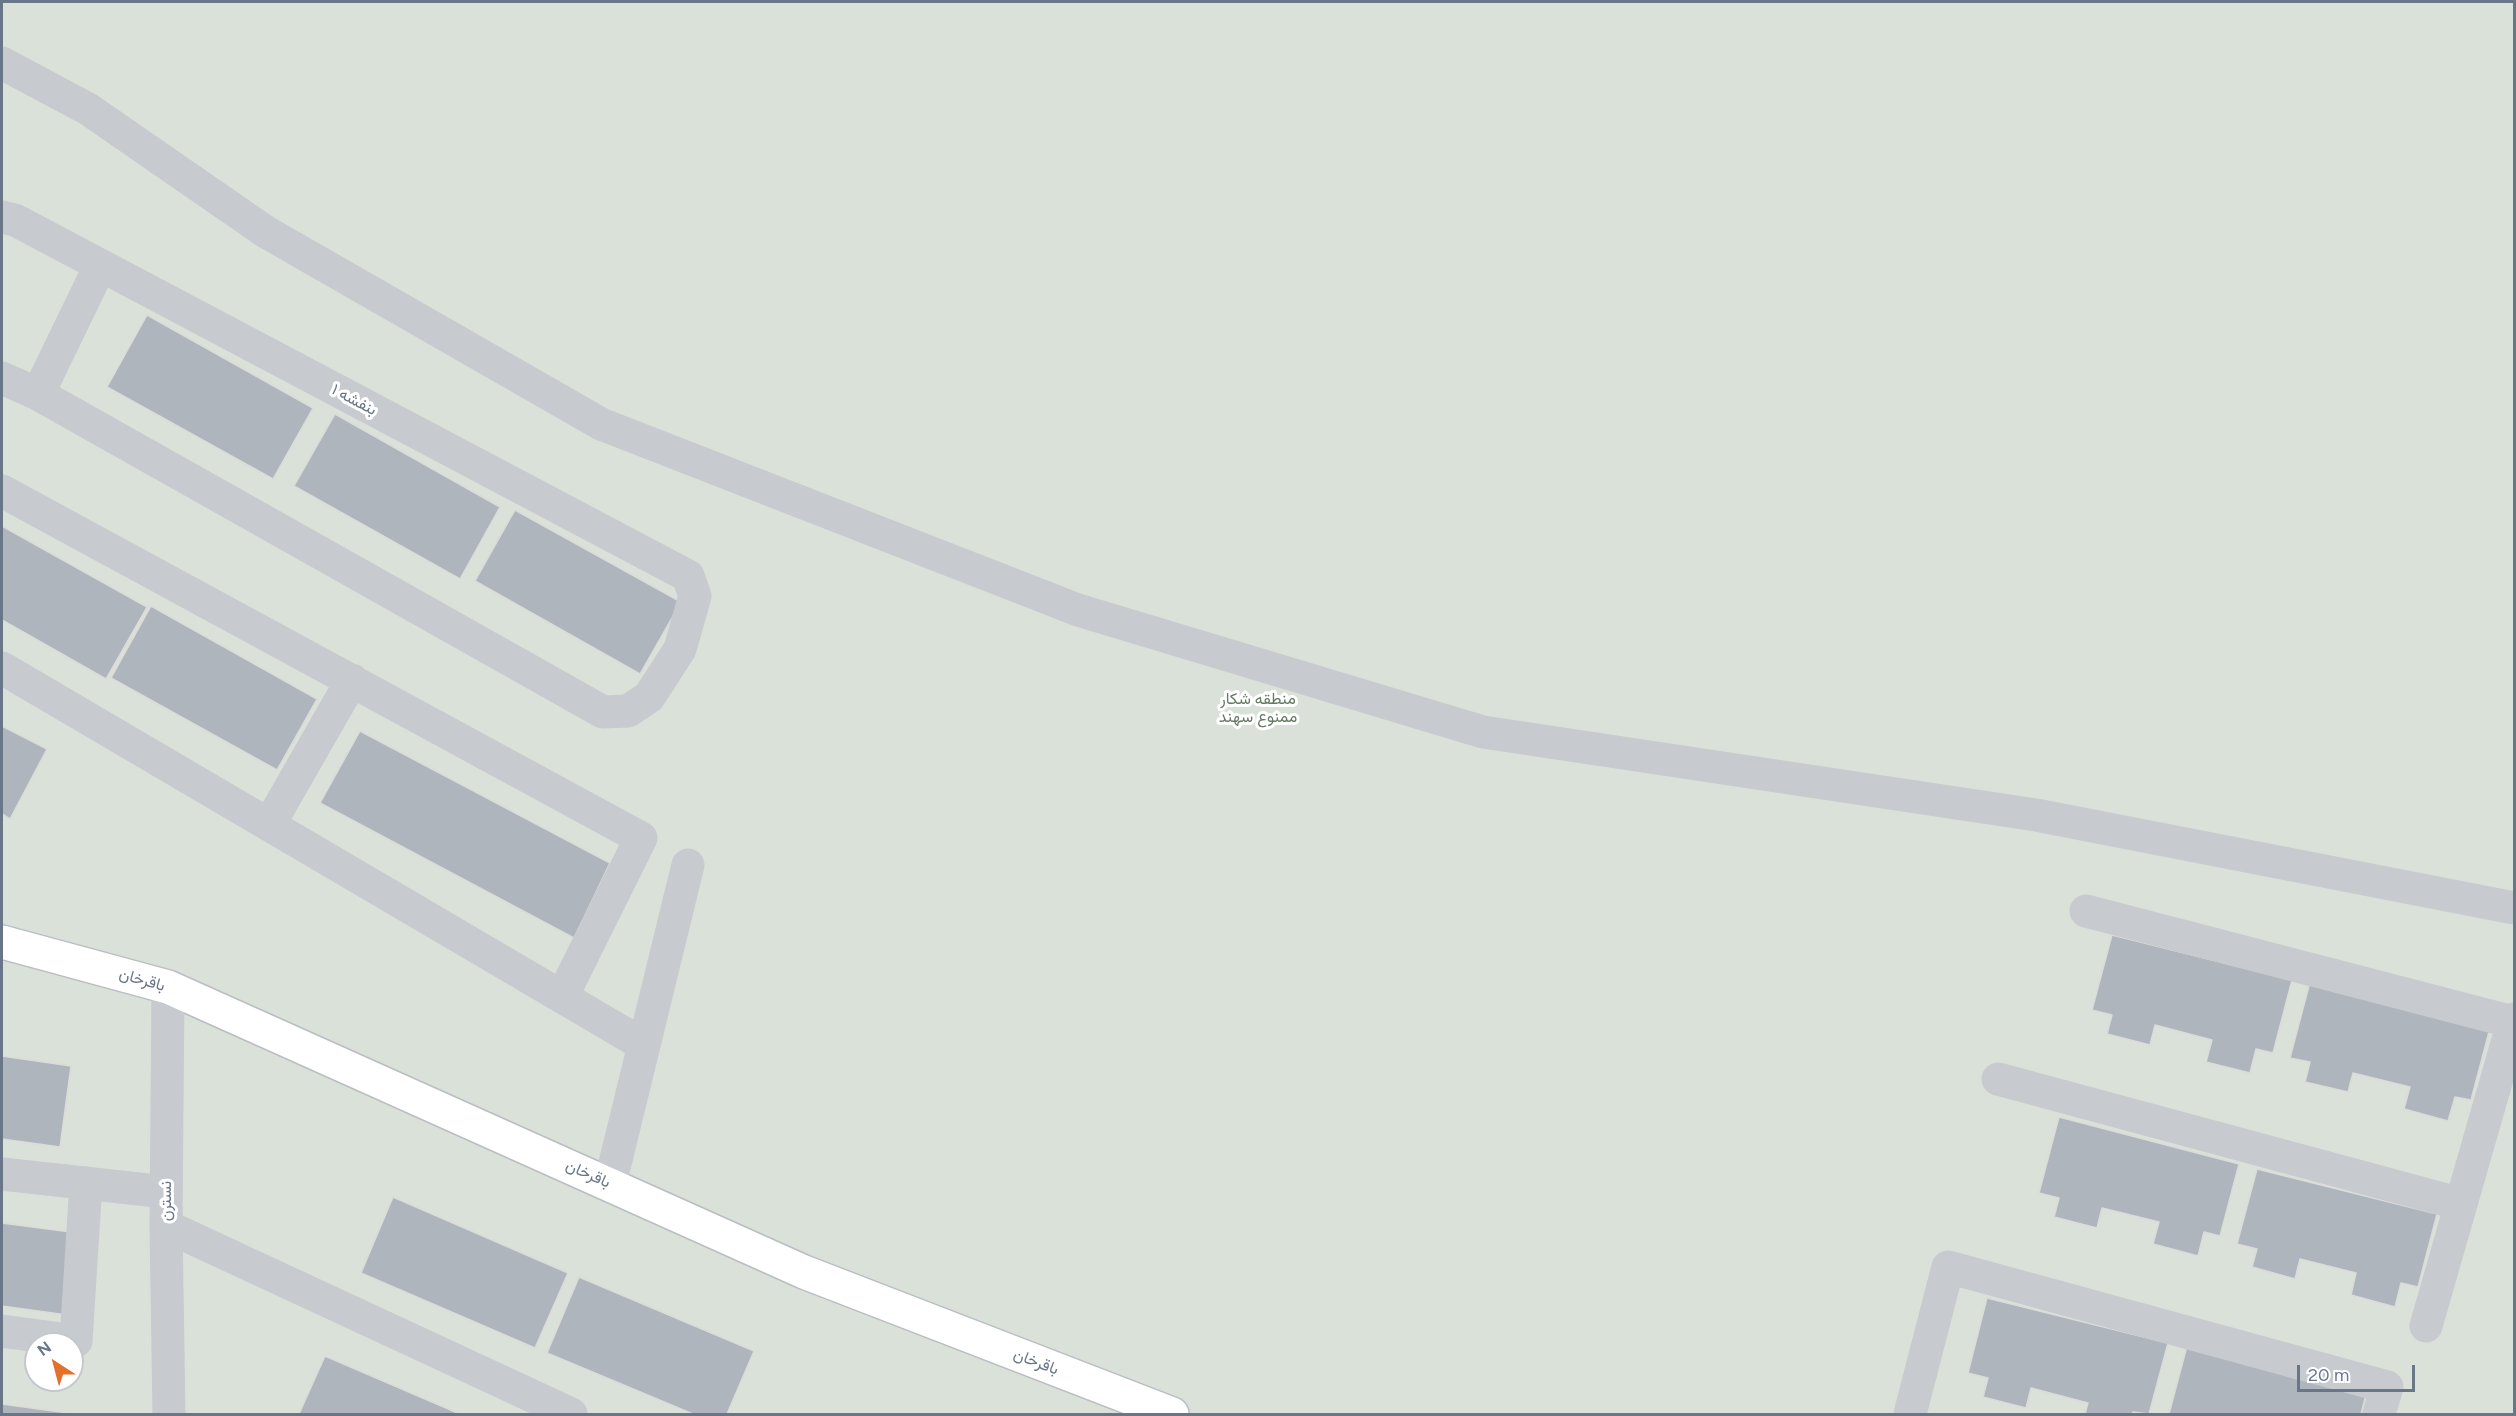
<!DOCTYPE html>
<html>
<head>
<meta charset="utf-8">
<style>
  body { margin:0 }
  #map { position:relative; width:2516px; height:1416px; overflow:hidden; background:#f9faf7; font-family:Figtree,sans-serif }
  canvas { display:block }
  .frame { position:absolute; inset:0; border:3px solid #697688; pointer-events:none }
  .north { position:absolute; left:24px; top:1332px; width:60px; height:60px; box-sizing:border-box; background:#fff; border:2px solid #c3c8cf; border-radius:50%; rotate:324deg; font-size:16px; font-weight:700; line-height:24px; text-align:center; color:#697688 }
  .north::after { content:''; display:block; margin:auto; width:21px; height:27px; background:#e4702d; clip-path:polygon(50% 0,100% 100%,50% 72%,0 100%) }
  .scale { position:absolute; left:2297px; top:1365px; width:118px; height:27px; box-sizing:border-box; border:3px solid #697688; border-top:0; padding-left:8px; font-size:18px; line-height:21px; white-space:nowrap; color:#697688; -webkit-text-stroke:4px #fff; paint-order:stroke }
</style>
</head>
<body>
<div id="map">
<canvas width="2516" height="1416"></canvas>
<div class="frame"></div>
<div class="north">N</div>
<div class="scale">20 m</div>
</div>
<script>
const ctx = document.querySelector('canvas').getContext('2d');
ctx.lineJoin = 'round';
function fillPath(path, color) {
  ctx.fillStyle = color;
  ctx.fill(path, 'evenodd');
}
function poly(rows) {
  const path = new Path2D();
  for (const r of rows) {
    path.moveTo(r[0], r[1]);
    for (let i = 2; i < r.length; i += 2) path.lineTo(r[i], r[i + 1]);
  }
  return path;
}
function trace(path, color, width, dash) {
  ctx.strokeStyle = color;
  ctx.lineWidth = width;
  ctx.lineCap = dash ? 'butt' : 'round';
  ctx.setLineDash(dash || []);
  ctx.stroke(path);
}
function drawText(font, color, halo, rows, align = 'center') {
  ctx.font = font + ' Figtree,Vazirmatn,sans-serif';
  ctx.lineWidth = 6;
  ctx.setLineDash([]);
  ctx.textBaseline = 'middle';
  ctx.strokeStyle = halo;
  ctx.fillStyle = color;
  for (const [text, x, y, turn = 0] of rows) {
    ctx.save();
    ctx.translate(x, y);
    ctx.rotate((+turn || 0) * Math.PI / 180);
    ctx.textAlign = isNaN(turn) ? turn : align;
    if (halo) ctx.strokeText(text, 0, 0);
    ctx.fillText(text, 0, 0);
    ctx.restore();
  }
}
fillPath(poly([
  [2,2,2514,2,2514,1414,2,1414],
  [36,1344,72,1344,72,1380,36,1380]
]), '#dae1d8');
const building = poly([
  [147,315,313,408,273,479,107,387,147,315],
  [335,414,500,507,460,579,294,486,335,414],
  [515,510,681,602,640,674,475,581,515,510],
  [2,526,147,607,106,679,2,620,2,526],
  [151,606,317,699,277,770,111,678,151,606],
  [2,726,47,749,10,819,2,814,2,726],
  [360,731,610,863,574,938,320,803,360,731],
  [2112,935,2292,980,2273,1053,2256,1049,2250,1073,2206,1062,2212,1040,2155,1025,2150,1045,2107,1034,2112,1015,2092,1010,2112,935],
  [2310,982,2490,1028,2471,1100,2455,1097,2448,1121,2404,1109,2410,1087,2353,1073,2348,1092,2305,1082,2310,1062,2290,1058,2310,982],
  [2,1056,71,1066,60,1147,2,1139,2,1056],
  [2059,1117,2239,1164,2220,1236,2204,1232,2198,1256,2153,1244,2159,1222,2102,1208,2097,1228,2054,1217,2059,1198,2039,1193,2059,1117],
  [2257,1169,2437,1214,2418,1287,2401,1283,2395,1307,2351,1295,2356,1273,2300,1259,2295,1279,2252,1267,2257,1249,2237,1244,2257,1169],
  [393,1197,568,1273,535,1348,361,1273,393,1197],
  [2,1223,78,1233,67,1315,2,1306,2,1223],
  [579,1277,754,1351,727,1414,693,1414,547,1353,579,1277],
  [1987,1298,2168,1343,2149,1414,2133,1412,2132,1414,2085,1414,2088,1403,2031,1388,2026,1408,1983,1397,1988,1378,1968,1373,1987,1298],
  [2187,1346,2367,1391,2361,1414,2169,1414,2187,1346],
  [325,1356,460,1414,299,1414,325,1356],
  [2,1404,75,1414,2,1414,2,1404]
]);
fillPath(building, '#aeb5bc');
trace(building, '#dbdbd9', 1.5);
const major = poly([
  [2,942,168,987,804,1272,1172,1414]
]);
trace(major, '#babdc2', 36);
trace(poly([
  [2,63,88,109,266,232,601,424,1078,610,1483,732,2036,815,2514,908],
  [2,217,15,220,688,576,695,596,680,649,649,697,628,711,603,712,38,394,2,378],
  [38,394,100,266],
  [2,491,641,838,562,997],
  [2,668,644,1045],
  [269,825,352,680],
  [2086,911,2513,1022],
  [168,987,166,1226,169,1414],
  [1998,1079,2461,1204],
  [2,1174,166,1192],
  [610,1184,688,865],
  [166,1226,571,1414],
  [2426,1326,2514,1019],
  [2,1331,76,1341,86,1183],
  [1910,1414,1948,1267,2387,1387,2379,1414]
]), '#c7cace', 33);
trace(major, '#fff', 33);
drawText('16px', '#697688', '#fff', [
  ["بنفشه ۱",354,400,28],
  ["باقرخان",142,980,16],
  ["باقرخان",588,1174,24],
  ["نسترن",166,1201,-90],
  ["باقرخان",1036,1362,21]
]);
drawText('16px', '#657a64', '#fff', [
  ["منطقه شکار",1258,699],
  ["ممنوع سهند",1258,717]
]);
</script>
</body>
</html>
